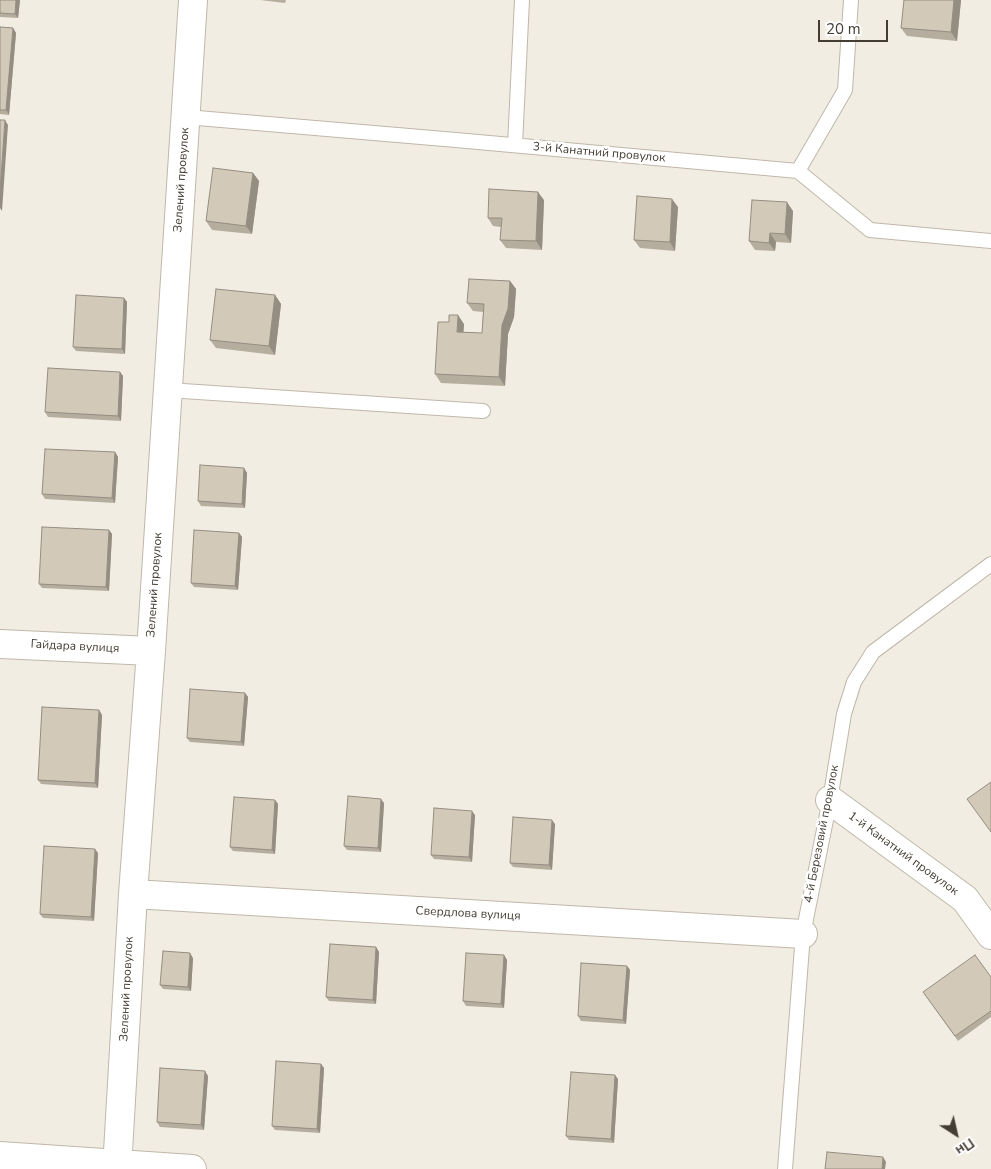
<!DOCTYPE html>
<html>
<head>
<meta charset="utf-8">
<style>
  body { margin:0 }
  #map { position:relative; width:991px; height:1169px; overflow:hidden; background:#f1ede3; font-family:"Nunito Sans",sans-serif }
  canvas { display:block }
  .north { position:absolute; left:931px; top:1109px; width:50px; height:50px; -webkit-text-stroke:4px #fff; paint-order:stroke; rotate:145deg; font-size:14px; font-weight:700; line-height:20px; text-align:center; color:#433d33 }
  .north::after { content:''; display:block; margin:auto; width:18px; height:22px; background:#433d33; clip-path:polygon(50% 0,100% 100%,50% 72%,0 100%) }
  .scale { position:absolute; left:818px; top:20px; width:70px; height:22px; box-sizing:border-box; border:2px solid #433d33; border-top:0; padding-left:6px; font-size:15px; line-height:18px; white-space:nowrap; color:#433d33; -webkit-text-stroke:4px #fff; paint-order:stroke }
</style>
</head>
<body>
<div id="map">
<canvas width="991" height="1169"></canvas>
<div class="north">Пн</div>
<div class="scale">20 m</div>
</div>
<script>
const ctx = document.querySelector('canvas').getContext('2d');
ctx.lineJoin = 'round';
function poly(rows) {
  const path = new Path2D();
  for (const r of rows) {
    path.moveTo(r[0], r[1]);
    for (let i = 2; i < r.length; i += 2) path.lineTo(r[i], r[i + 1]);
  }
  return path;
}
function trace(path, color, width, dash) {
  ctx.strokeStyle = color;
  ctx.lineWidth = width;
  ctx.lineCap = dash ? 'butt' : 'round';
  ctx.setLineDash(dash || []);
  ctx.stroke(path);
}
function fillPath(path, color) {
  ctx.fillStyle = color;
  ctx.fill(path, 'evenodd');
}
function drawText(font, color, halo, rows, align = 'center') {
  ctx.font = font + ' "Nunito Sans",sans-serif';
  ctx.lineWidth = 5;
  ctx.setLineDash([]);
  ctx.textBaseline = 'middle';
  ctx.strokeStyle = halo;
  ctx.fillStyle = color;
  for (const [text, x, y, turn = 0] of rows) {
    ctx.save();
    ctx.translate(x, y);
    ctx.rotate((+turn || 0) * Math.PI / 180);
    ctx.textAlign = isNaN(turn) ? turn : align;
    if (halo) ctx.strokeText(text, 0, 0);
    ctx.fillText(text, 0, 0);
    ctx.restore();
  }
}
const service = poly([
  [186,117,456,140,798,171,870,230,991,241],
  [515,145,522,0],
  [798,171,845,90,851,0],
  [168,390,483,411],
  [785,1169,803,934,830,800,844,714,854,682,873,652,991,564]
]);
const minor = poly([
  [0,644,151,651],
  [830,800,965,899,991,935],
  [133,894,803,934],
  [0,1156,192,1169],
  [117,1169,133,894,151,651,193,0]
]);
trace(service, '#bfb8a9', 16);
trace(minor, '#bfb8a9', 30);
trace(service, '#fff', 14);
trace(minor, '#fff', 28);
fillPath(poly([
  [0,0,20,0,18,18,0,17],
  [260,0,286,0,285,3],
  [961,0,957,41,907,36,901,28],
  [0,27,13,28,16,33,9,115,0,114],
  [253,173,259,181,252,234,212,230,206,221],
  [544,200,542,250,506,248,500,240,501,227,493,226,488,218],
  [678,207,675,251,640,248,634,240],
  [793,211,791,243,776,242,775,251,755,250,749,241],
  [510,281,516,289,514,317,508,334,505,386,441,383,435,374,464,324,463,332,482,333,483,312,473,311,467,303],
  [275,295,281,304,275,355,216,348,210,340],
  [124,298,127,302,125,354,76,351,73,347],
  [120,372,123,376,121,421,48,417,45,412],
  [115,452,118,457,115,503,45,499,42,494],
  [244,468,247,473,245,508,201,506,198,501],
  [109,530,112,534,109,591,42,588,39,584],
  [239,533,242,537,238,590,194,587,191,583],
  [245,693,248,697,244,746,190,742,187,738],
  [99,710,102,715,98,788,41,784,38,780],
  [275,800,278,804,275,854,233,851,230,847],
  [384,803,381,852,347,850,344,846],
  [475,815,472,862,434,859,431,855],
  [555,824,552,870,513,867,510,863],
  [98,853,94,921,43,918,40,914],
  [376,947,379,952,376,1004,329,1001,326,997],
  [504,955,507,960,504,1008,466,1006,463,1001],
  [193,958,191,991,163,989,160,985],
  [627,966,630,970,626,1024,581,1021,578,1016],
  [991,977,991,1017,958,1041,923,992],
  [321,1064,324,1068,320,1133,275,1130,272,1126],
  [208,1076,204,1130,160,1127,157,1122],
  [618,1079,614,1143,569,1140,566,1136]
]), '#b5ad9e');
fillPath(poly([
  [16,0,20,0,18,18,15,14],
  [954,0,961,0,957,41,951,32],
  [13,28,16,33,9,115,6,110],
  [5,120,8,125,2,211,0,208,0,191],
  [253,173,259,181,252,234,246,226],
  [538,192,544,200,542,250,536,241],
  [672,199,678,207,675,251,670,242],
  [787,202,793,211,791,243,785,234],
  [770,233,776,242,775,251,769,243],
  [510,281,516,289,514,317,508,334,505,386,499,377,502,325],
  [275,295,281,304,275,355,269,346],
  [124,298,127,302,125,354,122,349],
  [458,315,464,324,463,340,457,332],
  [120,372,123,376,121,421,118,416],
  [115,452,118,457,115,503,112,498],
  [244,468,247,473,245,508,242,504],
  [109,530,112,534,109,591,106,587],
  [239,533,242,537,238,590,235,586],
  [245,693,248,697,244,746,241,742],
  [99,710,102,715,98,788,95,783],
  [381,799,384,803,381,852,378,848],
  [275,800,278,804,275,854,272,850],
  [472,811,475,815,472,862,469,857],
  [552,820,555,824,552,870,549,865],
  [95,849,98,853,94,921,91,917],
  [376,947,379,952,376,1004,373,1000],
  [190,953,193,958,191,991,188,987],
  [504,955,507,960,504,1008,501,1004],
  [627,966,630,970,626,1024,623,1020],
  [321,1064,324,1068,320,1133,317,1129],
  [205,1071,208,1076,204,1130,201,1125],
  [615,1075,618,1079,614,1143,611,1139],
  [883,1157,886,1162,885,1169,882,1169]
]), '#948d81');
const building = poly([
  [0,0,16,0,15,14,0,13,0,0],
  [904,0,954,0,951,32,901,28,904,0],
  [0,27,13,28,6,110,0,110,0,27],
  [0,120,5,120,0,191,0,120],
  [213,168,253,173,246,226,206,221,213,168],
  [489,189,538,192,536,241,500,240,502,218,488,218,489,189],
  [637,196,672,199,670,242,634,240,637,196],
  [752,200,787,202,785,234,770,233,769,243,749,241,752,200],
  [469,279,510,281,508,309,502,325,499,377,435,374,438,322,449,322,449,315,458,315,457,332,482,333,484,304,467,303,469,279],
  [216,289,275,295,269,346,210,340,216,289],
  [76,295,124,298,122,349,73,347,76,295],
  [48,368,120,372,118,416,45,412,48,368],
  [45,449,115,452,112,498,42,494,45,449],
  [200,465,244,468,242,504,198,501,200,465],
  [42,527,109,530,106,587,39,584,42,527],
  [194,530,239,533,235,586,191,583,194,530],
  [190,689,245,693,241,742,187,738,190,689],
  [42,707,99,710,95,783,38,780,42,707],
  [991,782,991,832,967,799,991,782],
  [348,796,381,799,378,848,344,846,348,796],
  [234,797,275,800,272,850,230,847,234,797],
  [434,808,472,811,469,857,431,855,434,808],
  [513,817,552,820,549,865,510,863,513,817],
  [44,846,95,849,91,917,40,914,44,846],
  [330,944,376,947,373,1000,326,997,330,944],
  [163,951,190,953,188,987,160,985,163,951],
  [466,953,504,955,501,1004,463,1001,466,953],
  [975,955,991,977,991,1011,955,1036,923,992,975,955],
  [581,963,627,966,623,1020,578,1016,581,963],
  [276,1061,321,1064,317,1129,272,1126,276,1061],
  [160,1068,205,1071,201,1125,157,1122,160,1068],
  [571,1072,615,1075,611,1139,566,1136,571,1072],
  [827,1152,883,1157,882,1169,825,1169,827,1152]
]);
fillPath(building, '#d3c9b8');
trace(building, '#948d81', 1);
drawText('12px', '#433d33', '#fff', [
  ["3-й Канатний провулок",599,153,5],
  ["Зелений провулок",182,180,-86],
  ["Зелений провулок",155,585,-86],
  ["Гайдара вулиця",75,647,3],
  ["4-й Березовий провулок",822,834,-79],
  ["1-й Канатний провулок",903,854,36],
  ["Свердлова вулиця",468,914,3],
  ["Зелений провулок",127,989,-87]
]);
</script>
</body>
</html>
